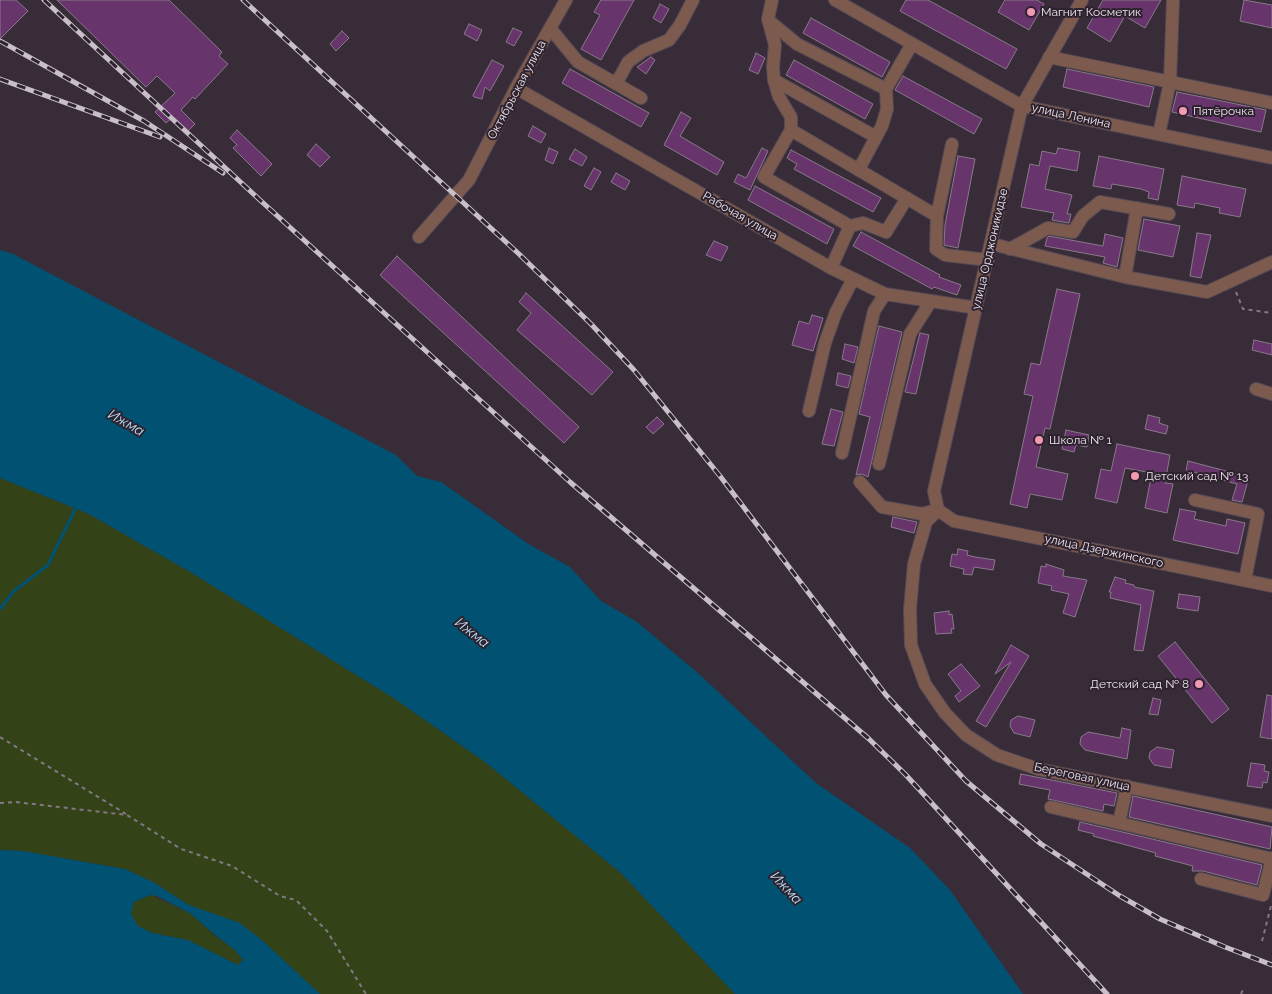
<!DOCTYPE html>
<html>
<head>
<meta charset="utf-8">
<style>
  body { margin:0 }
  canvas { display:block; background:#382c38 }
</style>
</head>
<body>
<canvas width="1272" height="994"></canvas>
<script>
const ctx = document.querySelector('canvas').getContext('2d');
ctx.lineJoin = 'round';
function fillPath(path, color) {
  ctx.fillStyle = color;
  ctx.fill(path, 'evenodd');
}
function poly(rows) {
  const path = new Path2D();
  for (const r of rows) {
    path.moveTo(r[0], r[1]);
    for (let i = 2; i < r.length; i += 2) path.lineTo(r[i], r[i + 1]);
  }
  return path;
}
function trace(path, color, width, dash) {
  ctx.strokeStyle = color;
  ctx.lineWidth = width;
  ctx.lineCap = dash ? 'butt' : 'round';
  ctx.setLineDash(dash || []);
  ctx.stroke(path);
}
function drawText(font, color, halo, rows, align = 'center') {
  ctx.font = font + ' Raleway,sans-serif';
  ctx.lineWidth = 4;
  ctx.setLineDash([]);
  ctx.textBaseline = 'middle';
  ctx.strokeStyle = halo;
  ctx.fillStyle = color;
  for (const [text, x, y, turn = 0] of rows) {
    ctx.save();
    ctx.translate(x, y);
    ctx.rotate((+turn || 0) * Math.PI / 180);
    ctx.textAlign = isNaN(turn) ? turn : align;
    if (halo) ctx.strokeText(text, 0, 0);
    ctx.fillText(text, 0, 0);
    ctx.restore();
  }
}
fillPath(poly([
  [0,478,89,514,192,573,395,699,485,762,621,873,735,994,320,994,262,940,240,923,189,905,153,882,125,869,23,851,0,850],
  [151,895,191,914,214,935,235,950,243,960,238,965,188,940,152,933,137,926,131,914,134,902]
]), '#334217');
fillPath(poly([
  [0,250,13,254,396,455,417,476,441,482,530,545,570,567,601,601,637,622,699,674,816,783,910,848,950,890,1023,994,735,994,621,873,485,762,395,699,192,573,89,514,0,478],
  [0,850,23,851,125,869,153,882,189,905,240,923,262,940,320,994,0,994],
  [150,895,157,896,191,914,215,935,235,950,243,960,238,965,188,940,152,933,138,926,131,914,134,902]
]), '#015272');
trace(poly([
  [0,609,14,591,48,565,77,505]
]), '#015272', 3);
const building = poly([
  [0,0,16,0,28,11,0,39,0,0],
  [57,0,169,0,222,52,219,56,228,64,195,99,193,97,181,110,195,124,188,131,173,117,166,123,155,112,175,93,157,76,146,87,57,0],
  [601,0,634,0,601,60,581,49,600,15,594,12,601,0],
  [906,0,928,0,1017,49,1006,69,900,11,906,0],
  [1005,0,1037,0,1044,4,1029,30,998,12,1005,0],
  [1103,0,1161,0,1145,28,1125,16,1110,42,1087,28,1103,0],
  [1244,0,1272,5,1272,28,1240,21,1244,0],
  [660,4,669,9,661,23,653,18,660,4],
  [811,18,890,62,882,77,803,33,811,18],
  [469,24,482,30,477,41,464,34,469,24],
  [513,28,522,32,514,46,506,42,513,28],
  [342,31,349,38,336,51,330,44,342,31],
  [756,53,765,58,758,74,749,70,756,53],
  [651,57,655,60,646,74,637,67,651,57],
  [492,60,504,66,490,91,485,87,482,99,474,97,473,95,492,60],
  [794,60,873,104,865,119,786,75,794,60],
  [570,69,649,113,641,127,562,83,570,69],
  [1067,69,1154,87,1149,107,1063,87,1067,69],
  [903,76,982,119,974,134,895,90,903,76],
  [1177,92,1266,110,1261,132,1172,112,1177,92],
  [681,112,691,118,680,136,724,162,717,175,664,145,681,112],
  [533,126,546,134,541,143,528,136,533,126],
  [237,130,272,164,261,176,233,148,237,145,230,138,237,130],
  [316,144,330,157,320,167,307,155,316,144],
  [549,148,558,152,553,164,545,160,549,148],
  [762,148,768,151,750,190,734,182,738,174,746,178,762,148],
  [1058,148,1080,152,1077,171,1050,166,1045,189,1072,195,1067,214,1071,214,1069,223,1052,220,1054,213,1021,207,1030,164,1039,166,1042,151,1056,154,1058,148],
  [575,149,587,157,582,166,569,159,575,149],
  [791,150,881,198,873,212,794,169,797,164,787,158,791,150],
  [958,156,975,159,958,248,944,245,945,225,958,156],
  [1099,156,1164,169,1158,200,1148,198,1149,192,1141,189,1112,184,1111,189,1093,186,1099,156],
  [594,168,601,172,591,190,584,186,594,168],
  [616,173,630,181,625,190,611,182,616,173],
  [1182,176,1246,189,1240,217,1219,213,1220,208,1195,203,1194,208,1177,205,1182,176],
  [755,186,834,229,827,244,748,200,755,186],
  [1144,219,1180,226,1173,257,1138,250,1144,219],
  [861,232,940,275,939,277,961,285,957,295,934,287,932,289,853,246,861,232],
  [1197,233,1211,235,1201,278,1190,276,1197,233],
  [1105,234,1123,238,1117,267,1103,263,1105,257,1045,246,1047,238,1049,236,1103,246,1105,234],
  [714,241,728,247,721,261,706,255,714,241],
  [397,256,579,427,564,443,380,275,397,256],
  [1057,289,1080,294,1050,429,1045,428,1036,467,1068,474,1062,500,1030,494,1027,508,1010,504,1033,396,1024,394,1031,363,1040,365,1057,289],
  [526,293,613,372,592,395,517,330,531,313,519,302,526,293],
  [812,315,823,318,813,351,792,345,799,321,809,324,812,315],
  [879,326,902,332,868,477,862,474,856,475,870,417,859,414,879,326],
  [920,333,929,335,916,394,905,392,920,333],
  [1254,340,1272,344,1272,355,1252,350,1254,340],
  [845,344,858,347,854,363,842,359,845,344],
  [838,373,851,376,848,388,836,385,838,373],
  [831,409,843,412,834,446,822,444,831,409],
  [1148,415,1160,418,1159,423,1168,426,1166,434,1145,429,1148,415],
  [657,417,664,424,653,434,646,427,657,417],
  [1066,430,1089,435,1087,447,1076,445,1074,452,1062,449,1066,430],
  [1117,444,1170,455,1165,483,1173,484,1167,513,1145,508,1152,473,1125,468,1117,503,1095,498,1101,469,1111,471,1117,444],
  [1188,461,1249,477,1242,502,1232,500,1237,484,1186,470,1188,461],
  [1180,509,1196,512,1194,519,1226,526,1227,519,1245,523,1238,554,1173,540,1180,509],
  [893,517,917,522,914,533,891,527,893,517],
  [958,549,968,551,967,555,975,557,995,560,993,570,974,567,972,575,963,574,964,569,950,566,952,554,957,555,958,549],
  [1046,564,1064,570,1063,576,1087,580,1075,617,1063,613,1069,594,1051,590,1052,586,1038,583,1041,566,1046,567,1046,564],
  [1115,577,1126,580,1125,583,1134,585,1134,587,1154,591,1143,651,1134,650,1141,605,1110,598,1111,592,1109,592,1115,577],
  [1179,594,1200,597,1198,611,1177,608,1179,594],
  [949,611,949,615,952,614,954,629,951,629,952,633,936,634,934,613,949,611],
  [1175,642,1229,709,1212,723,1158,656,1175,642],
  [1011,645,1029,656,986,727,976,721,1011,662,995,674,1011,645],
  [961,664,980,686,959,702,955,696,961,691,948,674,961,664],
  [1267,695,1272,696,1272,739,1260,737,1267,695],
  [1153,698,1161,700,1158,715,1149,714,1153,698],
  [1018,716,1035,720,1030,737,1014,733,1010,726,1011,720,1018,716],
  [1122,728,1131,730,1127,759,1085,750,1080,744,1081,737,1088,732,1120,738,1122,728],
  [1157,747,1174,750,1171,768,1154,765,1149,758,1150,752,1157,747],
  [1251,763,1265,765,1264,771,1269,772,1267,783,1263,782,1262,788,1247,786,1251,763],
  [1021,774,1117,793,1114,806,1104,804,1103,811,1048,799,1050,790,1019,784,1021,774],
  [1133,796,1272,827,1270,849,1129,817,1133,796],
  [1080,822,1262,865,1257,885,1203,871,1192,871,1193,866,1155,856,1156,853,1093,836,1094,834,1078,830,1080,822]
]);
fillPath(building, '#67346c');
trace(building, '#877988', 1);
const minor = poly([
  [772,0,768,19,775,45,773,67,774,80,779,97,791,117,791,130,764,177,850,226,863,223,886,232,907,198],
  [835,0,1022,106,1272,158],
  [768,20,797,44,886,89],
  [550,28,578,62,641,98],
  [1049,57,1272,103],
  [774,80,876,137],
  [616,84,628,62,643,51,669,40,680,25,693,0],
  [516,88,831,268,885,294,977,308],
  [791,130,937,216],
  [1159,134,1170,82,1173,0],
  [952,144,937,216,936,249,945,255,988,260],
  [859,169,882,126,887,109,886,89,912,44],
  [419,237,469,180,516,88,566,0],
  [992,244,1125,277,1207,292,1272,262],
  [1010,249,1048,228,1073,232,1083,216,1100,202,1169,214],
  [831,268,850,226],
  [1125,277,1137,208],
  [1256,389,1272,394],
  [809,411,825,343,836,312,853,279],
  [842,453,874,311,885,294],
  [879,464,910,334,931,301],
  [860,482,882,507,922,514,936,510],
  [1195,500,1258,514,1245,580],
  [938,510,926,522,914,564,910,609,911,645,925,684,945,713,966,735,997,755,1038,769,1272,816],
  [938,510,934,491,1022,106,1082,0],
  [938,510,954,521,1272,586],
  [1051,807,1272,859],
  [1119,823,1127,786],
  [1201,879,1263,895,1272,858]
]);
trace(minor, '#554955', 14);
trace(poly([
  [1236,292,1243,309,1272,313],
  [0,737,126,814],
  [0,803,16,802,127,815,181,849,232,866,280,896,296,900,327,931,366,994],
  [1262,941,1272,902],
  [1241,994,1244,987]
]), '#837883', 2, [4, 4]);
trace(minor, '#7c5b4e', 12);
const rail = poly([
  [44,0,261,201,570,482,868,738,905,774,1107,994],
  [243,0,519,254,591,324,634,370,720,476,886,695,966,781,1041,844,1120,896,1160,919,1225,947,1272,965],
  [0,41,144,121,223,173],
  [0,79,160,137]
]);
trace(rail, '#c8bfc8', 5);
trace(rail, '#2d222e', 3, [9]);
for (const [x, y, r, color] of [
  [1031,12,5,"#f19ab2"],
  [1183,111,5,"#f19ab2"],
  [1039,440,5,"#f19ab2"],
  [1135,476,5,"#f19ab2"],
  [1199,684,5,"#f19ab2"]
]) {
  const dot = new Path2D();
  dot.arc(x, y, r, 0, 2 * Math.PI);
  ctx.fillStyle = color;
  ctx.fill(dot);
  trace(dot, '#2d222e', 2);
}
drawText('12px', '#ece4ec', '#2d222e', [
  ["Магнит Косметик",1041,12],
  ["Пятёрочка",1193,111],
  ["Школа № 1",1049,440],
  ["Детский сад № 13",1145,476],
  ["Детский сад № 8",1189,684,"right"]
], 'left');
drawText('12px', '#ece4ec', '#2d222e', [
  ["Октябрьская улица",517,90,-62],
  ["улица Ленина",1071,116,12],
  ["Рабочая улица",740,216,30],
  ["улица Орджоникидзе",990,249,-77],
  ["улица Дзержинского",1104,551,12],
  ["Береговая улица",1082,777,12]
]);
drawText('italic 14px', '#b7e0f9', '#2d222e', [
  ["Ижма",126,423,30],
  ["Ижма",472,633,38],
  ["Ижма",786,888,47]
]);
</script>
</body>
</html>
